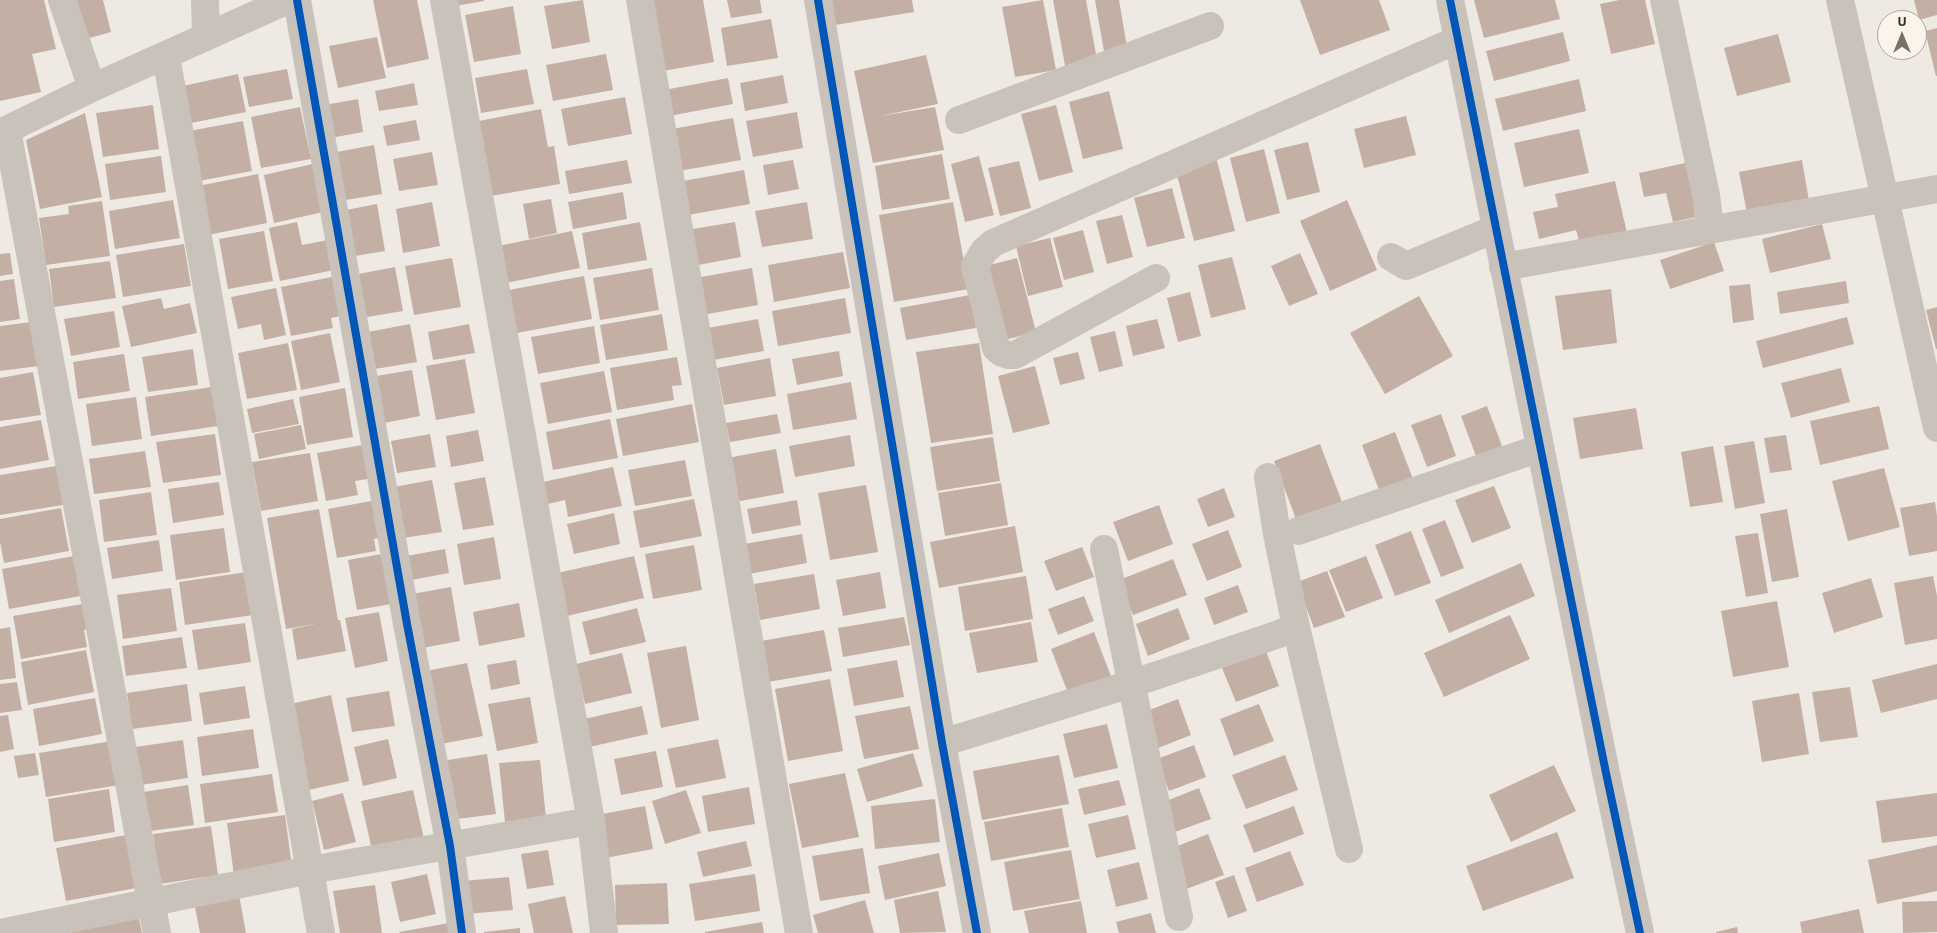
<!DOCTYPE html>
<html>
<head>
<meta charset="utf-8">
<style>
  body { margin:0 }
  #map { position:relative; width:1937px; height:933px; overflow:hidden; background:#eeeae3; font-family:"Titillium Web",sans-serif }
  canvas { display:block }
  .north { position:absolute; left:1877px; top:10px; width:50px; height:50px; box-sizing:border-box; background:#faf4eb; border:1px solid #ada59d; border-radius:50%; rotate:0deg; font-size:14px; font-weight:700; line-height:20px; text-align:center; color:#392f29 }
  .north::after { content:''; display:block; margin:auto; width:18px; height:22px; background:#78706a; clip-path:polygon(50% 0,100% 100%,50% 72%,0 100%) }
</style>
</head>
<body>
<div id="map">
<canvas width="1937" height="933"></canvas>
<div class="north">U</div>
</div>
<script>
const ctx = document.querySelector('canvas').getContext('2d');
ctx.lineJoin = 'round';
function fillPath(path, color) {
  ctx.fillStyle = color;
  ctx.fill(path, 'evenodd');
}
function poly(rows) {
  const path = new Path2D();
  for (const r of rows) {
    path.moveTo(r[0], r[1]);
    for (let i = 2; i < r.length; i += 2) path.lineTo(r[i], r[i + 1]);
  }
  return path;
}
function trace(path, color, width, dash) {
  ctx.strokeStyle = color;
  ctx.lineWidth = width;
  ctx.lineCap = dash ? 'butt' : 'round';
  ctx.setLineDash(dash || []);
  ctx.stroke(path);
}
fillPath(poly([
  [0,0,44,0,56,49,32,54,41,92,0,101],
  [76,0,103,0,111,32,86,39],
  [373,0,417,0,429,59,387,68],
  [453,0,484,0,484,1,455,6],
  [583,0,590,42,552,49,544,6],
  [650,0,703,0,714,62,663,71],
  [727,0,760,0,762,13,731,18],
  [831,0,912,0,914,12,835,25],
  [1043,0,1056,70,1015,77,1002,7],
  [1053,0,1086,0,1098,65,1066,71],
  [1095,0,1119,0,1128,53,1105,57],
  [1300,0,1379,0,1390,30,1320,55],
  [1474,0,1555,0,1560,19,1484,38],
  [1619,0,1645,0,1655,44,1611,54,1600,4],
  [1914,0,1937,0,1937,15,1919,20],
  [513,6,521,54,474,62,465,15],
  [771,19,778,58,727,66,721,28],
  [1937,28,1937,76,1936,76,1925,31],
  [1563,32,1570,61,1494,81,1486,51],
  [1778,34,1791,82,1737,96,1724,48],
  [377,37,386,78,338,88,329,46],
  [606,54,613,90,553,101,546,65],
  [926,55,938,104,880,116,935,107,944,150,873,163,854,71],
  [287,69,293,99,249,107,243,77],
  [527,69,534,104,481,113,475,78],
  [238,74,246,112,191,123,183,86],
  [783,75,788,103,745,111,740,83],
  [728,78,733,104,664,117,659,91],
  [1579,79,1586,111,1503,131,1495,99],
  [414,83,418,105,379,111,375,91],
  [1109,91,1123,149,1083,159,1069,102],
  [625,97,632,134,568,146,561,109],
  [358,99,363,132,325,139,319,106],
  [153,105,159,149,103,157,96,113],
  [1056,105,1073,172,1039,181,1021,114],
  [300,107,311,159,261,168,251,117],
  [541,109,548,147,554,146,560,184,491,196,479,121],
  [797,112,803,148,753,157,746,121],
  [85,113,102,197,40,209,26,140],
  [1406,116,1416,155,1364,168,1354,129],
  [733,118,741,160,679,171,672,129],
  [416,120,420,140,387,146,383,126],
  [243,121,252,171,199,181,189,131],
  [1579,129,1589,173,1524,187,1514,143],
  [1308,142,1320,192,1287,200,1274,150],
  [374,145,382,194,334,202,326,154],
  [1264,149,1280,213,1246,222,1230,158],
  [432,152,438,185,399,191,393,159],
  [942,154,950,199,882,210,875,166],
  [161,156,166,192,110,200,105,164],
  [979,156,994,215,965,222,951,164],
  [1216,157,1235,231,1194,241,1175,167],
  [627,160,632,183,569,194,565,171],
  [793,160,799,189,768,195,763,165],
  [1802,160,1810,207,1748,218,1739,172],
  [1019,161,1031,208,1000,216,988,168],
  [1690,162,1701,216,1673,222,1666,193,1644,197,1639,173],
  [317,163,328,211,274,223,264,175],
  [744,170,750,204,688,215,683,181],
  [258,174,267,223,208,235,198,186],
  [1615,181,1627,233,1580,244,1576,230,1539,239,1533,212,1558,207,1555,194],
  [1172,188,1185,238,1147,247,1134,198],
  [623,192,627,219,573,229,568,202],
  [551,199,557,233,529,239,523,204],
  [173,200,180,238,115,249,109,211],
  [1347,200,1377,270,1330,291,1300,221],
  [102,201,110,256,46,265,39,218,69,214,68,206],
  [432,202,440,246,403,253,396,209],
  [807,202,813,239,762,247,755,211],
  [953,202,969,289,894,302,879,215],
  [377,204,385,251,349,257,341,211],
  [1122,215,1133,257,1107,264,1096,221],
  [297,222,302,245,328,240,334,270,280,281,269,228],
  [640,222,647,260,588,270,582,233],
  [735,222,741,257,693,266,687,230],
  [1822,224,1831,259,1770,273,1762,239],
  [1083,230,1094,272,1064,280,1053,238],
  [264,231,273,281,228,289,219,239],
  [572,231,580,268,506,283,498,246],
  [1050,238,1063,287,1028,296,1016,246],
  [1714,242,1724,271,1670,289,1660,260],
  [184,244,191,286,123,297,116,255],
  [843,252,850,288,774,302,768,265],
  [10,253,13,274,0,276,0,254],
  [1300,253,1318,294,1289,306,1271,266],
  [1232,257,1246,309,1211,318,1198,265],
  [452,258,461,307,414,315,405,266],
  [1017,258,1036,332,1000,341,982,267],
  [110,261,116,298,54,307,49,269],
  [395,267,403,311,356,319,348,276],
  [652,268,659,310,600,320,593,278],
  [752,268,758,305,702,315,695,278],
  [337,276,345,315,331,318,333,328,291,336,281,287],
  [584,276,592,319,517,333,509,290],
  [14,279,20,319,0,322,0,281],
  [1846,281,1849,303,1780,314,1777,292],
  [1750,284,1754,320,1733,323,1729,286],
  [276,288,286,335,264,340,261,324,238,329,231,297],
  [1611,289,1617,343,1563,350,1555,296],
  [1190,292,1201,336,1178,342,1167,298],
  [970,295,976,328,906,340,900,308],
  [1419,296,1453,356,1385,394,1350,333],
  [161,298,164,309,190,303,197,333,131,347,122,306],
  [845,298,851,333,778,346,772,311],
  [1937,307,1937,349,1936,349,1926,310],
  [114,311,120,347,71,356,64,319],
  [662,314,668,350,606,360,600,325],
  [1847,317,1854,344,1763,368,1756,341],
  [758,319,764,351,713,360,707,328],
  [1157,319,1165,348,1133,356,1126,326],
  [32,322,39,366,0,371,0,326],
  [410,324,417,362,375,369,368,332],
  [469,324,475,353,433,360,428,332],
  [594,326,600,363,538,374,531,337],
  [1115,331,1123,366,1099,372,1090,337],
  [330,333,340,382,301,390,291,341],
  [288,343,297,390,247,399,238,353],
  [979,343,993,434,931,443,916,352],
  [193,349,198,385,148,392,142,357],
  [839,351,843,376,797,385,792,359],
  [1078,352,1085,379,1060,385,1053,358],
  [124,354,130,391,78,399,73,362],
  [677,357,682,385,672,386,674,400,617,410,610,368],
  [770,358,776,396,724,405,717,368],
  [465,359,475,413,436,420,426,366],
  [1035,366,1050,424,1013,433,998,376],
  [1841,368,1850,402,1791,418,1781,383],
  [412,370,420,416,379,424,370,377],
  [604,371,612,412,548,424,540,383],
  [33,372,41,415,0,421,0,378],
  [851,382,857,419,793,430,787,394],
  [212,387,218,426,151,436,145,397],
  [345,388,353,437,307,445,299,397],
  [136,397,142,439,92,446,86,404],
  [293,399,299,424,252,433,247,409],
  [692,404,699,442,623,456,616,419],
  [1487,406,1502,446,1476,456,1461,416],
  [1879,406,1889,449,1820,465,1810,421],
  [1636,408,1643,449,1580,459,1573,418],
  [777,414,781,433,730,442,726,423],
  [1441,414,1456,456,1427,467,1411,425],
  [610,419,618,458,553,470,546,432],
  [41,420,49,460,0,469,0,427],
  [301,425,306,449,259,459,254,434],
  [478,430,484,461,451,467,446,436],
  [1395,432,1415,484,1382,498,1362,445],
  [215,434,221,475,163,483,156,442],
  [430,434,436,467,397,473,391,441],
  [850,435,855,466,795,477,789,446],
  [1786,435,1792,470,1770,473,1764,438],
  [993,437,1000,481,937,491,930,447],
  [1754,441,1765,503,1735,509,1724,446],
  [368,444,374,478,355,481,358,495,326,501,317,453],
  [1320,444,1342,502,1296,519,1274,461],
  [1713,446,1723,502,1690,507,1681,452],
  [776,449,784,493,735,502,727,458],
  [145,451,151,487,94,494,89,459],
  [310,453,318,501,261,511,252,462],
  [685,460,692,496,635,506,628,470],
  [56,466,63,505,0,515,0,475],
  [613,467,622,506,568,517,565,500,548,504,543,482],
  [1884,468,1900,527,1848,541,1832,481],
  [485,477,494,525,463,530,454,483],
  [432,480,442,532,397,539,388,488],
  [219,482,224,515,173,523,168,489],
  [1001,483,1008,525,945,536,938,493],
  [866,485,878,552,830,560,818,493],
  [1494,486,1511,528,1472,543,1455,500],
  [1224,488,1235,517,1208,527,1197,499],
  [151,492,157,535,104,542,99,500],
  [382,499,389,536,374,539,376,551,337,558,328,509],
  [694,499,702,536,640,548,633,511],
  [797,500,801,525,752,534,747,509],
  [1935,502,1937,516,1937,551,1909,556,1900,508],
  [1159,505,1173,544,1128,561,1113,522],
  [61,508,69,551,4,563,0,542,0,519],
  [319,509,338,620,340,620,346,651,297,660,292,629,315,624,286,629,267,518],
  [1787,509,1799,577,1772,582,1760,514],
  [614,513,620,544,574,554,567,524],
  [1445,520,1464,568,1441,577,1422,529],
  [1015,526,1023,572,939,588,930,542],
  [224,528,230,572,176,580,170,535],
  [1228,530,1242,567,1207,581,1192,544],
  [1411,531,1431,583,1395,596,1375,545],
  [1758,533,1768,593,1746,597,1735,536],
  [802,534,807,563,749,574,744,544],
  [494,537,501,579,464,585,457,544],
  [159,540,163,571,112,579,107,548],
  [694,545,702,590,653,599,645,554],
  [1082,547,1094,577,1056,591,1044,561],
  [445,549,449,573,406,581,401,557],
  [382,554,391,604,357,610,348,560],
  [74,556,81,596,9,609,2,569],
  [634,556,644,598,567,616,557,573],
  [1366,556,1383,598,1346,612,1329,570],
  [1173,559,1187,595,1133,615,1119,580],
  [1521,563,1535,596,1449,633,1435,600],
  [1327,571,1345,617,1314,628,1297,582],
  [247,572,253,615,185,625,179,582],
  [880,572,886,608,843,616,836,580],
  [814,574,820,609,760,620,754,584],
  [1026,576,1033,619,965,631,958,587],
  [1933,576,1937,596,1937,639,1905,645,1894,583],
  [1871,578,1883,617,1834,633,1822,593],
  [1238,585,1248,612,1214,625,1204,598],
  [451,587,460,641,422,648,412,594],
  [171,588,177,631,123,639,117,595],
  [1084,596,1094,621,1058,635,1048,609],
  [1777,601,1789,667,1733,677,1721,611],
  [88,603,93,628,84,630,87,647,21,659,13,616],
  [519,603,525,637,479,646,473,612],
  [637,608,646,642,590,655,582,622],
  [1178,608,1190,639,1148,656,1136,624],
  [379,612,388,661,355,668,345,618],
  [1510,615,1530,659,1444,697,1424,653],
  [904,617,910,645,843,657,838,628],
  [1031,622,1038,662,977,673,969,633],
  [245,623,251,662,198,670,192,630],
  [10,627,16,678,0,680,0,629],
  [824,630,832,671,768,682,761,641],
  [1094,632,1111,676,1068,693,1051,649],
  [182,637,187,668,126,676,122,646],
  [686,646,699,720,661,728,647,653],
  [86,650,94,692,28,705,21,662],
  [1266,651,1279,686,1236,702,1222,668],
  [622,653,632,693,585,704,576,664],
  [516,660,520,684,491,690,487,665],
  [897,660,904,697,854,706,847,669],
  [467,663,483,736,441,744,426,671],
  [1937,664,1937,699,1881,713,1872,680],
  [830,679,843,751,788,761,775,689],
  [17,682,22,710,0,713,0,684],
  [187,684,192,721,132,729,127,693],
  [245,686,250,718,204,725,199,693],
  [1850,687,1858,737,1820,742,1812,692],
  [389,691,395,726,352,732,346,698],
  [1799,693,1809,754,1762,762,1752,701],
  [331,695,349,781,304,791,286,705],
  [530,697,538,743,497,751,488,704],
  [95,698,102,734,39,746,33,709],
  [1178,699,1191,735,1158,748,1144,712],
  [1259,704,1274,741,1234,756,1220,719],
  [642,706,648,734,589,747,584,719],
  [910,706,919,749,864,759,855,716],
  [8,715,14,749,0,752,0,716],
  [1107,724,1118,768,1074,778,1063,734],
  [253,729,259,768,202,776,197,737],
  [388,739,397,778,363,786,354,747],
  [718,739,726,778,676,788,667,749],
  [183,740,188,778,134,786,129,748],
  [112,741,119,785,46,797,39,753],
  [1194,745,1206,777,1169,791,1157,759],
  [656,751,663,787,621,795,614,759],
  [35,753,39,775,18,778,14,756],
  [913,753,923,786,867,802,857,769],
  [487,754,496,814,450,820,441,761],
  [1059,755,1069,804,982,820,973,771],
  [1285,755,1298,790,1246,809,1232,775],
  [540,760,546,818,505,822,499,763],
  [1554,765,1576,811,1511,842,1489,795],
  [845,773,859,837,802,848,789,784],
  [272,774,278,812,205,823,200,784],
  [1119,780,1126,805,1084,815,1078,789],
  [188,785,194,825,143,832,137,793],
  [749,787,755,824,708,832,702,796],
  [1199,788,1211,819,1172,833,1161,803],
  [109,789,115,832,54,842,48,799],
  [413,790,424,839,372,850,361,801],
  [686,790,701,833,665,844,652,801],
  [343,793,356,842,324,850,312,801],
  [1937,793,1937,836,1882,843,1876,801],
  [935,799,940,842,875,849,871,806],
  [645,806,653,849,600,859,592,816],
  [1294,806,1304,834,1254,853,1243,825],
  [1062,808,1069,847,991,861,984,822],
  [285,815,292,867,234,876,227,823],
  [1128,815,1136,849,1096,858,1088,824],
  [211,826,218,875,160,884,153,834],
  [1557,832,1574,878,1483,911,1466,866],
  [1208,834,1224,875,1186,889,1170,849],
  [126,835,136,888,66,901,56,848],
  [746,841,752,866,703,877,697,852],
  [1937,845,1937,891,1877,904,1868,860],
  [863,848,870,893,820,901,812,856],
  [548,850,554,885,527,889,521,854],
  [1071,850,1080,899,1013,911,1004,862],
  [1290,851,1304,885,1257,902,1245,868],
  [939,853,946,886,885,900,878,866],
  [1139,862,1148,899,1116,907,1107,870],
  [427,874,436,914,400,922,391,882],
  [755,874,760,911,695,921,689,884],
  [1234,875,1247,911,1228,918,1215,882],
  [509,877,513,910,466,914,463,881],
  [667,883,669,924,616,925,615,885],
  [375,885,382,933,340,933,333,891],
  [938,891,946,932,900,933,894,900],
  [239,895,246,933,200,933,194,902],
  [565,896,573,933,534,933,528,904],
  [865,900,874,933,818,933,813,915],
  [1081,901,1087,933,1029,933,1024,911],
  [1937,901,1937,932,1903,933,1902,902],
  [1859,909,1864,933,1802,933,1800,922],
  [1151,913,1156,933,1119,933,1116,922],
  [139,918,142,933,72,933,72,930],
  [762,922,764,933,705,933,705,932],
  [449,923,451,933,400,933,399,932],
  [1737,927,1738,933,1716,933,1716,932],
  [520,928,520,933,484,933,484,932]
]), '#c3afa4');
trace(poly([
  [62,0,92,88],
  [205,0,206,36],
  [297,0,407,624,450,846,462,933],
  [444,0,591,821,604,933],
  [640,0,799,933],
  [818,0,942,743,977,933],
  [1450,0,1606,773,1640,933],
  [1664,0,1706,195,1710,229],
  [1840,0,1937,428],
  [166,56,321,933],
  [959,120,1210,26],
  [7,130,157,933],
  [0,133,92,88,288,0],
  [1391,257,1406,266,1495,229],
  [1503,267,1937,189],
  [1156,278,1015,355,1008,355,1002,353,996,348,975,266,984,251,993,243,1457,40],
  [1268,477,1277,534,1296,627],
  [1298,531,1540,448],
  [1104,549,1179,917],
  [942,743,1131,684,1279,634,1296,627,1349,849],
  [0,933,310,870,591,821]
]), '#c8c2bb', 28);
trace(poly([
  [297,0,407,624,450,846,462,933],
  [818,0,942,743,977,933],
  [1450,0,1606,773,1640,933]
]), '#0057b8', 8);
</script>
</body>
</html>
